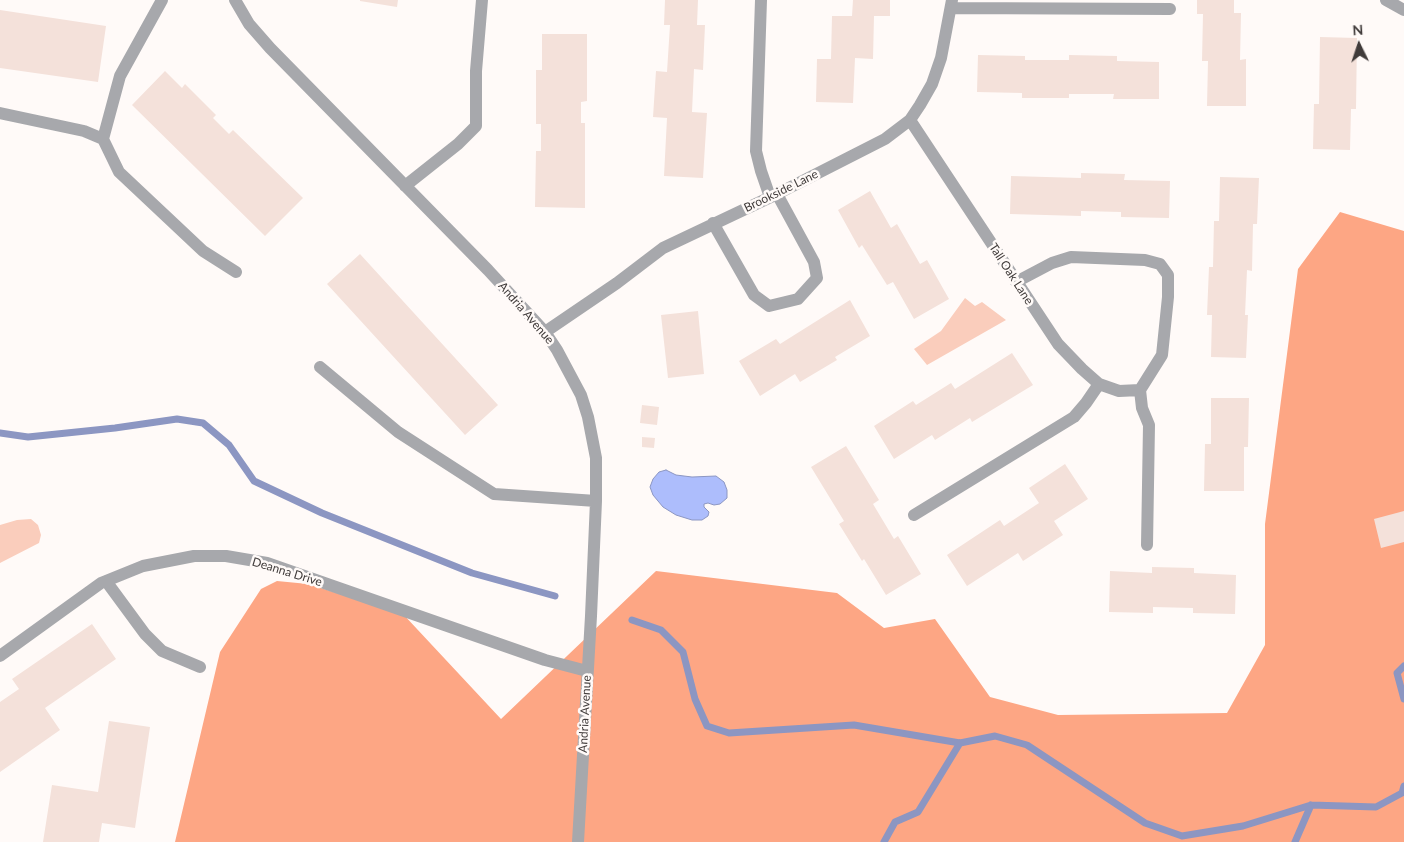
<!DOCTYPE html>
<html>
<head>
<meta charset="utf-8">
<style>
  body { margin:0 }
  #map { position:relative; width:1404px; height:842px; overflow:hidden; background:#fffaf8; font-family:Lato,sans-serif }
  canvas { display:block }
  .north { position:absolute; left:1334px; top:20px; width:50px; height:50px; -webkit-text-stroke:4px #fffaf8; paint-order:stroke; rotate:356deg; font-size:14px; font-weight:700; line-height:20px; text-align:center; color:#403b3a }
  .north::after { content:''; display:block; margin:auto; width:18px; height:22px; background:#403b3a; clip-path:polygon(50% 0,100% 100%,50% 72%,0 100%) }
</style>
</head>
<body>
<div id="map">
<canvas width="1404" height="842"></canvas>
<div class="north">N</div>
</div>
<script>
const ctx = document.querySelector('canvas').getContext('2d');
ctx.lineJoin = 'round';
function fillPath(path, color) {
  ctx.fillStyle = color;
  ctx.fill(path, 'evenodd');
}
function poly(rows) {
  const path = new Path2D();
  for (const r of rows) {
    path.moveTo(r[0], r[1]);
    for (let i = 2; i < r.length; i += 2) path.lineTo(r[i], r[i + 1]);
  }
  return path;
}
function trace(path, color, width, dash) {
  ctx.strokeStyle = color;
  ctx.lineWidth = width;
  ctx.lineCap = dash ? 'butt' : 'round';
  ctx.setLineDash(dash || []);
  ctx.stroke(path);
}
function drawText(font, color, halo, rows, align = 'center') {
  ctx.font = font + ' Lato,sans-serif';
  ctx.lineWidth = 5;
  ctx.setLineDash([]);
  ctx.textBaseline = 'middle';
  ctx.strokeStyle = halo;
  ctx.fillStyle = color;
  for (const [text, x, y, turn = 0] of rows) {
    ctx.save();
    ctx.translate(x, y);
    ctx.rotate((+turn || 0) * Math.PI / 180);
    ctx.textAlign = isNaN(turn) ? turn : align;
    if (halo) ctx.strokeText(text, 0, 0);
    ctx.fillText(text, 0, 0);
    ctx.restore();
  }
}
fillPath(poly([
  [965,298,975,306,982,302,1006,320,927,365,914,349,941,331],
  [31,519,38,525,41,535,39,543,0,563,0,525,17,520]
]), '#facdbc');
fillPath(poly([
  [1340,212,1404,231,1404,842,175,842,220,652,261,589,277,581,308,584,403,614,501,719,656,571,837,593,884,628,935,619,990,697,1058,715,1227,713,1265,645,1265,524,1298,269]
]), '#fda684');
const water = poly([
  [666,470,676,475,692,477,716,476,724,482,727,490,727,498,720,504,714,505,708,503,704,504,704,507,709,512,708,516,702,520,692,520,676,515,663,507,653,495,650,487,653,479,659,472,666,470]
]);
fillPath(water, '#adbdfc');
trace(water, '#8c96c2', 1);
trace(poly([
  [0,433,28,437,115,428,177,419,203,423,229,445,254,481,322,513,472,573,555,596],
  [632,620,661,630,683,652,695,699,707,726,729,733,854,725,960,743,995,736,1027,745,1145,823,1182,836,1243,826,1311,805,1376,807,1402,793,1404,786],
  [1404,666,1397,673,1404,699],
  [884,842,895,822,918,812,960,743],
  [1295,842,1311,805]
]), '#8c96c2', 7);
fillPath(poly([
  [360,0,398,0,397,7,360,1],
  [665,0,698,0,697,25,705,25,703,70,694,69,692,112,707,113,703,178,664,176,667,118,653,117,656,71,667,72,670,25,664,25],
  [853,0,890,0,890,16,874,16,873,59,855,58,853,103,816,102,817,59,831,59,832,16,852,16],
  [1197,0,1234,0,1234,13,1241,13,1240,60,1246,59,1246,106,1207,106,1208,61,1202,61,1203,14,1197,14],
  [0,10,106,26,98,82,0,68],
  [542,34,587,34,587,101,581,102,581,123,585,123,585,208,535,207,536,151,541,151,541,124,536,124,536,70,542,70],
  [1320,37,1357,38,1356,109,1351,109,1350,150,1313,149,1314,104,1319,104],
  [978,55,1025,56,1025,60,1069,60,1069,55,1117,56,1117,61,1159,62,1159,99,1113,99,1114,94,1069,94,1069,98,1022,98,1022,93,977,92],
  [165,71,182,88,185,84,216,115,213,118,229,134,233,130,303,198,265,236,132,105],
  [1081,173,1125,174,1124,180,1170,181,1169,218,1121,217,1121,212,1081,211,1081,216,1010,214,1011,176,1081,178],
  [1220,177,1259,178,1257,224,1253,224,1252,271,1247,270,1245,315,1248,315,1246,358,1211,357,1212,315,1207,315,1209,267,1213,267,1214,221,1219,221],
  [870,191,891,228,897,224,920,264,927,260,949,299,914,319,893,282,887,285,862,245,859,248,838,210],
  [360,254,498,405,465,435,327,284],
  [850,300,870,336,835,357,837,360,800,382,795,374,760,396,739,361,776,339,780,344],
  [698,311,704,374,668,378,661,315],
  [1012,353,1033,385,972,422,970,418,935,440,932,435,894,459,874,426,913,401,916,405,951,383,955,389],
  [1211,398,1249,398,1248,447,1244,447,1244,491,1204,491,1205,444,1211,444],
  [642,405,659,407,657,425,640,423],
  [642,437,655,438,654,448,642,447],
  [846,446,879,500,873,504,894,539,898,536,921,574,886,595,864,559,862,561,839,524,844,521,811,467],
  [1065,464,1088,499,1054,521,1063,535,1023,561,1018,553,967,586,947,555,1000,520,1004,526,1039,503,1029,488],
  [1404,511,1404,542,1381,548,1374,519],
  [1152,567,1194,568,1194,573,1236,575,1235,614,1193,613,1193,608,1153,607,1153,613,1109,612,1110,571,1152,573],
  [92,624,116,659,45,708,60,730,0,772,0,702,19,689,12,679],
  [109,721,150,727,135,828,102,823,99,842,43,842,52,785,98,792]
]), '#f4e1da');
trace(poly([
  [162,0,120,76,103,139,119,172,203,251,236,272],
  [235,0,249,24,270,48,488,270,545,332,557,350,581,395,588,417,596,458,596,501,591,616,578,842],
  [761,0,756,151,761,171,770,197],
  [1386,0,1404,10],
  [951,8,1170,9],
  [0,113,84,131,103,139],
  [910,120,1058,344,1082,369,1099,384,1119,391,1140,390],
  [405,186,458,144,476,126,476,71,482,0],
  [713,223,754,295,769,306,798,299,817,278,814,262,777,194],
  [1016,282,1052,263,1071,257,1145,260,1160,264,1168,275,1168,297,1162,355,1140,390,1142,408,1149,425,1147,545],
  [545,332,617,283,663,248,777,194,885,139,910,120,920,105,932,84,941,58,952,0],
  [320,367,398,432,494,494,596,501],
  [914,515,1074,417,1086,403,1099,384],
  [106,581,145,634,162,651,200,667],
  [0,656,101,583,143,566,194,556,226,556,267,563,545,660,587,671]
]), '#a7a8ac', 12);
drawText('12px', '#403b3a', '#fffaf8', [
  ["Brookside Lane",781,191,-26],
  ["Tall Oak Lane",1011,274,57],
  ["Andria Avenue",526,313,49],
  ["Deanna Drive",287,572,17],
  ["Andria Avenue",585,714,-87]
]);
</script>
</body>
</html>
